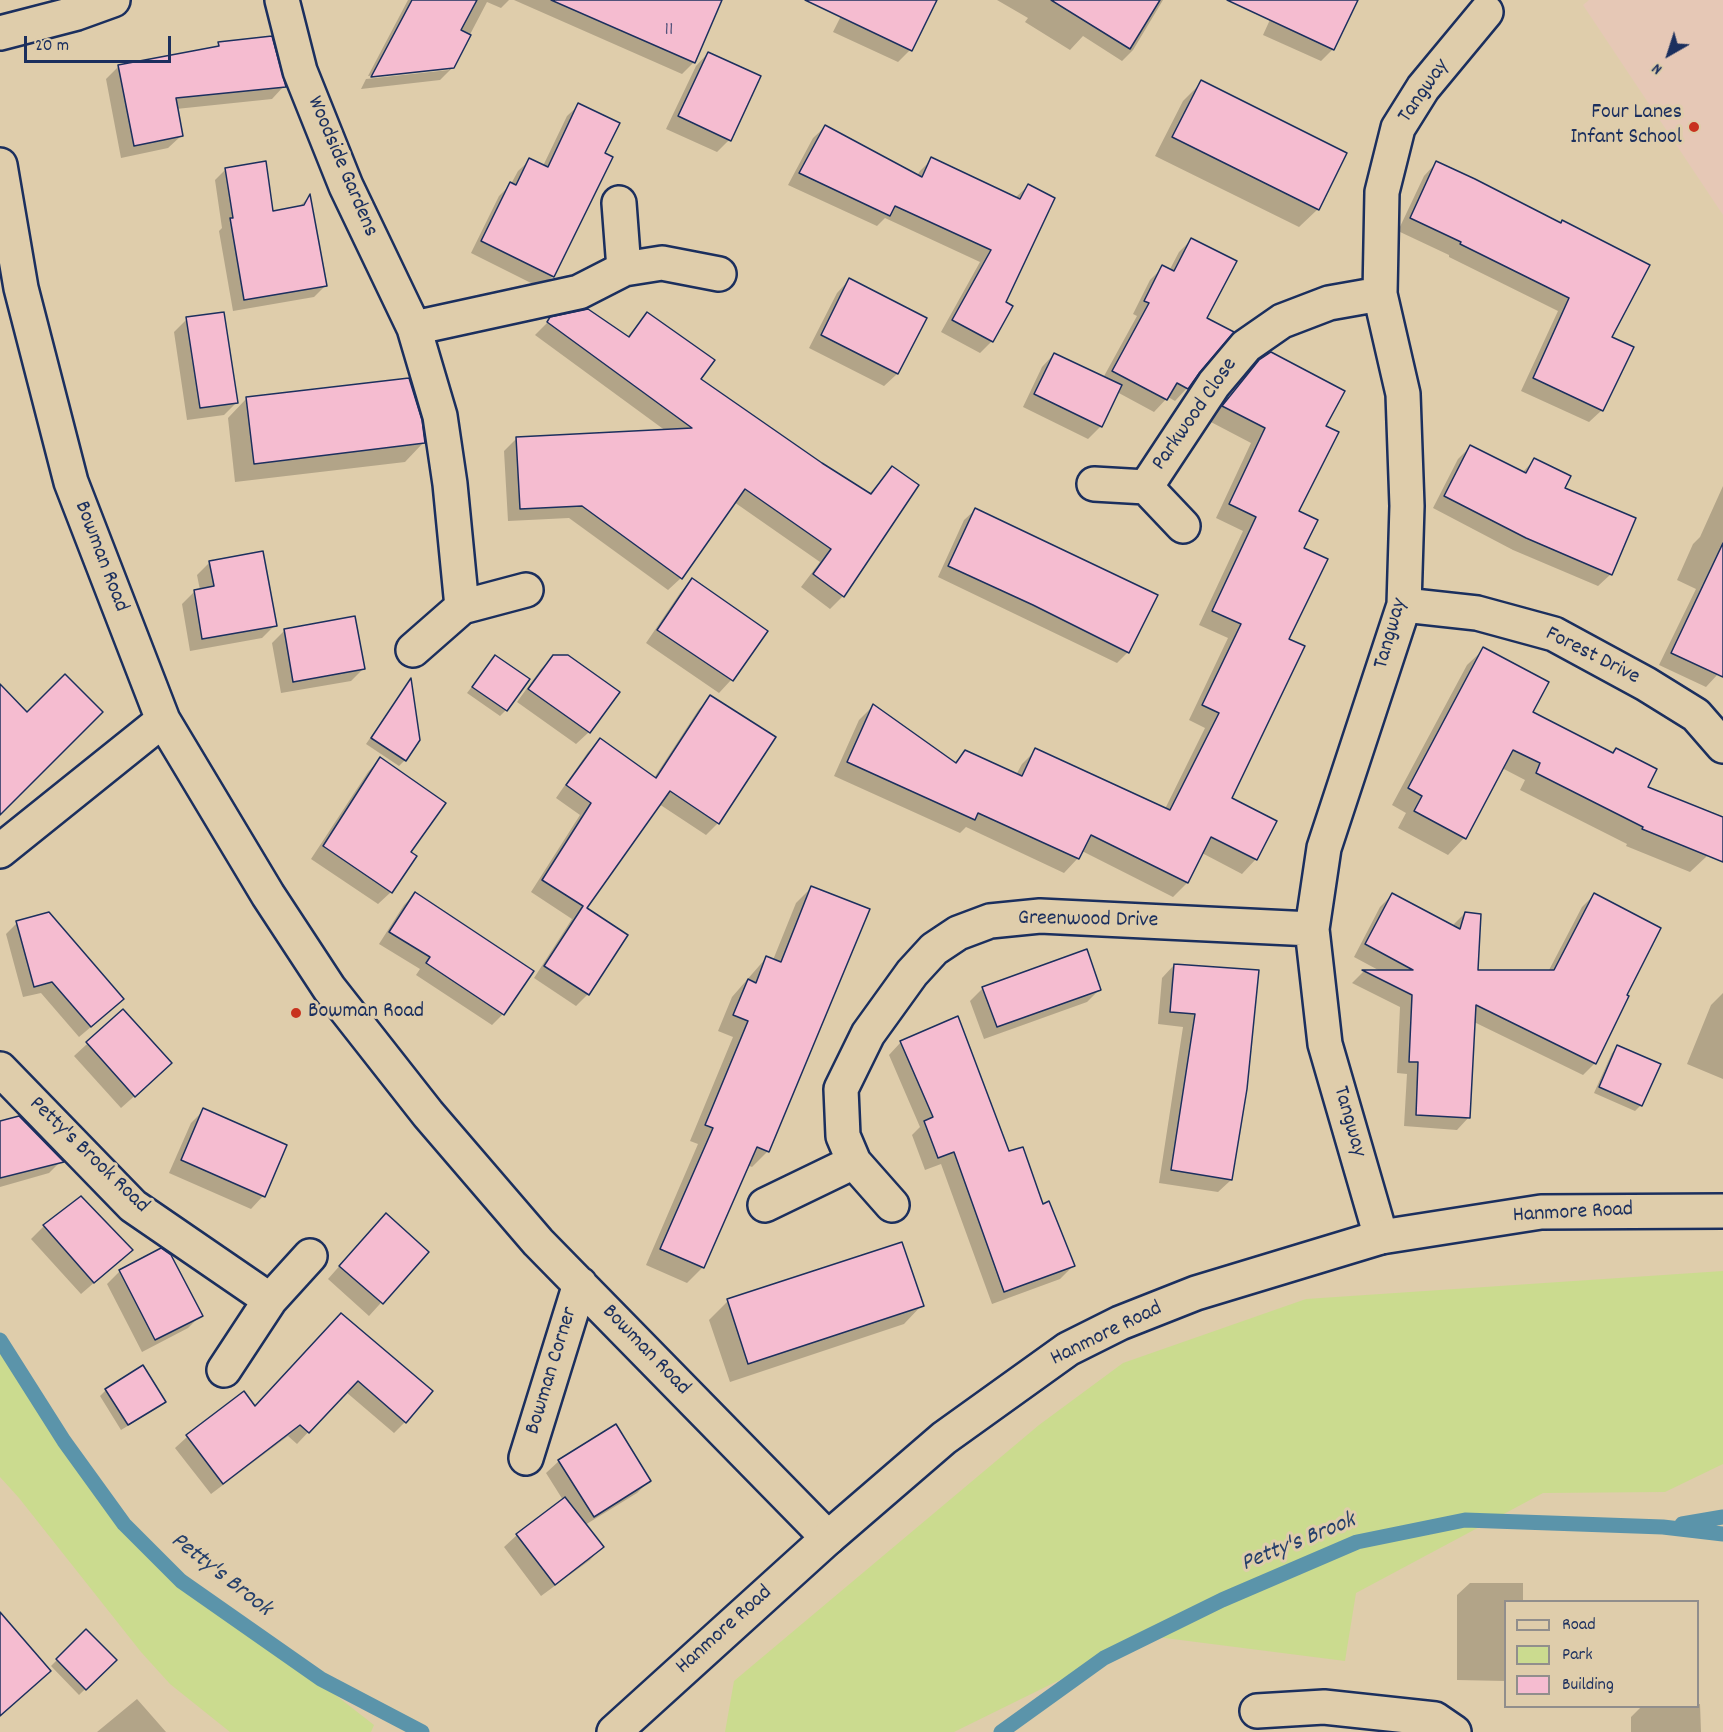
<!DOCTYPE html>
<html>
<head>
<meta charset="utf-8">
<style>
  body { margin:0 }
  #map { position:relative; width:1723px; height:1732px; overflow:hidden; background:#dfcdab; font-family:Dekko,sans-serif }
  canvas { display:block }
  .legend { position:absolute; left:1504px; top:1600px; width:195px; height:108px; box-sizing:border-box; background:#dfcdab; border:2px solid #918e8c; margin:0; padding:8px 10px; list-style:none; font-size:18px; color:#1b2f5e }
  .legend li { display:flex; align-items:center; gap:12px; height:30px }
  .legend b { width:30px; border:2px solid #918e8c }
  .north { position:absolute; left:1639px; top:24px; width:60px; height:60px; -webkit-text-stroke:4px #dfcdab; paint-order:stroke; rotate:219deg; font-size:16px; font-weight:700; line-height:24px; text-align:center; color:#1b2f5e }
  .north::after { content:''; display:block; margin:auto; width:21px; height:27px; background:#1b2f5e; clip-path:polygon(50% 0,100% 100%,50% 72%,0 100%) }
  .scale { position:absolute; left:24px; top:36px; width:147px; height:27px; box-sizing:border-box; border:3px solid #1b2f5e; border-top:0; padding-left:8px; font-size:18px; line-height:21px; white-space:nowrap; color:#1b2f5e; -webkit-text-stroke:4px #dfcdab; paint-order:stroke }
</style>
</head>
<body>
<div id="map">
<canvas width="1723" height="1732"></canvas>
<ul class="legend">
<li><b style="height:8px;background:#dfcdab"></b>Road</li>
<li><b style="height:16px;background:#cbdb8f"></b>Park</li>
<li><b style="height:16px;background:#f5bcd0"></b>Building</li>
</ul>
<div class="north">N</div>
<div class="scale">20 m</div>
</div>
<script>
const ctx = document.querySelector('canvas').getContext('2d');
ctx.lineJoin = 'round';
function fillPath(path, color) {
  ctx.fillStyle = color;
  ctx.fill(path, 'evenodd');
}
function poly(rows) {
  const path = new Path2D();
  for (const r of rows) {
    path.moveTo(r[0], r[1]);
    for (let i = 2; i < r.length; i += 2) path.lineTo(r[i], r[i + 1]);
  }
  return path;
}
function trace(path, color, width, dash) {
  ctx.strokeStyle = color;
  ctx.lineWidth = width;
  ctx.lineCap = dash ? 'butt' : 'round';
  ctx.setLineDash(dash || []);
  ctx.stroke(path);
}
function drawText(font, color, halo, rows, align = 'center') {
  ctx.font = font + ' Dekko,sans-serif';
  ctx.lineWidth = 6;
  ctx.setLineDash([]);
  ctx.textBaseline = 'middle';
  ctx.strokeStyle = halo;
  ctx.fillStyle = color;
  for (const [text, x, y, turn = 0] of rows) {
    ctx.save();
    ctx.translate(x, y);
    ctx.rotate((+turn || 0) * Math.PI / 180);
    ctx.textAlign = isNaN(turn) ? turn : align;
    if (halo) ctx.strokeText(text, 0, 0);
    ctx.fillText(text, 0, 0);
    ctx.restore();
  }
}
fillPath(poly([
  [1589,0,1723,0,1723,215,1583,5]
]), '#e6c8b6');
fillPath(poly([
  [1723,1271,1723,1464,1665,1492,1543,1493,1356,1593,1345,1661,1149,1636,954,1732,725,1732,734,1681,1039,1425,1123,1363,1306,1299],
  [0,1339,64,1442,156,1555,374,1725,371,1732,230,1732,170,1684,141,1652,19,1498,0,1477]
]), '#cbdb8f');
fillPath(poly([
  [408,0,509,0,501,8,487,2,453,67,440,80,361,89,366,79,449,70,449,67,368,76],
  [514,0,720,0,694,62,682,74],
  [849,0,935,0,910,50,898,62,833,32],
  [997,0,1163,0,1133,50,1122,61,1083,36,1070,50,1025,22,1028,18],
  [1279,0,1356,0,1333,49,1321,61,1263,35],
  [219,44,284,86,272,99,176,109,181,136,168,148,121,158,106,79,119,66,214,49],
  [708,53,729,140,717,152,666,129,696,66],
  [1202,82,1318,209,1299,227,1155,156,1183,101],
  [579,105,603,154,611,158,553,276,541,288,471,253,499,196,511,184,518,171,530,160,543,166,567,116],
  [825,127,917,176,920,171,932,159,1015,198,1028,186,1004,303,992,341,980,353,941,332,980,262,885,218,877,226,788,185,813,138],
  [1436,163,1610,338,1602,410,1589,422,1521,391,1558,311,1449,257,1449,255,1398,231,1424,176],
  [226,169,272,212,298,208,309,197,325,286,314,297,233,311,219,231,222,228,215,180],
  [1191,240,1205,319,1187,388,1175,401,1168,397,1154,412,1117,392,1101,426,1088,439,1023,407,1042,367,1054,354,1103,378,1137,316,1133,314,1150,280,1163,267,1169,271,1179,252],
  [849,280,925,319,897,374,884,386,809,348,837,293],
  [647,314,699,380,821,464,869,494,892,468,917,485,843,596,830,609,801,587,820,562,734,502,681,578,668,590,569,518,508,521,504,451,517,438,666,431,535,335,551,319,627,337],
  [187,319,237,402,224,415,187,420,174,332],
  [1260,361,1324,427,1297,512,1302,549,1287,639,1230,799,1275,821,1256,859,1242,874,1202,853,1187,883,1173,897,1082,851,1078,858,1064,873,966,827,960,833,834,776,859,720,873,706,954,763,965,752,1016,775,1022,764,1036,750,1165,809,1205,728,1189,720,1228,638,1199,625,1243,531,1216,518,1251,443,1209,421,1245,376],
  [246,399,423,443,405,462,235,482,228,418],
  [1470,447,1522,473,1534,460,1563,489,1611,574,1598,586,1513,550,1433,508,1458,459],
  [1723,486,1723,664,1718,674,1706,687,1659,665,1696,589,1677,580,1693,544,1700,537],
  [975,510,1128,652,1117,663,938,577,964,520],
  [210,562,275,625,262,638,190,651,182,604,194,592,200,590,197,575],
  [692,580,765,631,731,680,719,693,646,643,680,593],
  [285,630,363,669,351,681,281,693,272,643],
  [1484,649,1531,713,1612,754,1616,749,1646,788,1707,856,1690,872,1626,846,1627,844,1520,790,1525,780,1502,768,1464,838,1448,855,1398,828,1406,813,1392,805,1467,665],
  [554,656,589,732,576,744,517,702,541,669],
  [495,657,506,710,500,716,467,693],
  [410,681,405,760,399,766,366,744],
  [711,697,718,823,706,835,659,804,585,908,588,994,576,1006,534,978,572,919,531,892,580,815,556,798,588,752,600,740,654,778,699,709],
  [380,759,409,853,391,892,378,904,311,859,368,772],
  [812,887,768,1151,752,1167,747,1165,703,1267,687,1283,646,1265,698,1144,690,1141,733,1037,718,1031,732,997,766,958,773,960,796,903],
  [415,894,503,1014,492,1025,416,975,420,969,379,944,404,905],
  [1392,895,1453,925,1465,913,1476,972,1548,972,1582,907,1594,895,1625,996,1595,1063,1583,1075,1474,1022,1469,1117,1457,1130,1404,1126,1407,1074,1397,1073,1400,1007,1352,983,1363,972,1382,972,1354,957,1380,907],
  [17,923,111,1010,79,1037,41,993,23,997,6,934],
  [1174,965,1257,971,1231,1180,1218,1192,1159,1183,1183,1027,1158,1024,1162,978],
  [983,988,1099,990,1087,1002,984,1039,970,1001],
  [1723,993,1723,1079,1687,1064,1711,1005],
  [123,1011,157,1076,121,1108,74,1056],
  [901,1042,1008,1153,1042,1206,1073,1266,1060,1279,992,1304,941,1164,925,1170,912,1135,920,1127,889,1055],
  [1618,1047,1641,1105,1635,1111,1594,1093,1612,1053],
  [204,1110,263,1196,251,1209,169,1173,191,1123],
  [0,1122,61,1161,49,1173,0,1187],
  [81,1198,118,1262,81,1294,31,1239,44,1226],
  [373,1228,427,1252,369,1316,328,1279],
  [120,1271,201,1315,188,1328,142,1352,107,1284],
  [728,1301,922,1305,904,1324,730,1382,709,1320],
  [330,1327,405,1422,394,1433,346,1392,297,1444,288,1436,211,1494,175,1448,187,1437,244,1393,255,1408],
  [106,1390,164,1402,159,1407,121,1430,100,1396],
  [559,1461,650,1480,637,1493,585,1525,602,1547,590,1560,541,1596,504,1547,517,1535,563,1500,546,1473],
  [1470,1583,1523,1583,1523,1602,1506,1602,1506,1681,1457,1680,1457,1595],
  [86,1631,115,1660,79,1695,51,1666],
  [137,1699,166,1732,97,1732],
  [1698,1704,1700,1704,1701,1732,1631,1732,1631,1717,1642,1706,1698,1706]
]), '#0003');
trace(poly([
  [0,1340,64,1441,124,1524,181,1581,321,1679,422,1732],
  [1682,1524,1723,1517],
  [1001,1732,1104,1658,1222,1600,1357,1542,1465,1520,1663,1527,1723,1534]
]), '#5b94aa', 15);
const building = poly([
  [412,0,477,0,461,30,471,35,454,68,371,77,412,0],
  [551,0,722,0,695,63,551,0],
  [805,0,937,0,912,51,805,0],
  [1051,0,1160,0,1130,49,1051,0],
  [1227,0,1358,0,1334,50,1227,0],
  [272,36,286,87,176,98,183,136,134,146,118,65,219,46,218,42,272,36],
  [708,52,761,76,731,141,678,116,708,52],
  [1201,80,1347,153,1319,210,1172,137,1201,80],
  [578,103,620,123,605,153,613,157,554,277,481,241,510,182,516,185,529,158,548,167,578,103],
  [825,125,922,177,931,157,1020,199,1028,184,1055,198,1006,302,1013,306,993,342,952,320,991,250,895,206,890,216,799,173,825,125],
  [266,161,273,211,304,205,310,194,327,286,244,300,230,218,233,218,225,168,266,161],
  [1436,161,1475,179,1561,223,1562,220,1650,265,1612,337,1634,347,1603,411,1533,378,1569,298,1460,244,1461,242,1410,218,1436,161],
  [1191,238,1237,261,1207,318,1234,332,1200,372,1188,389,1177,383,1167,400,1112,371,1149,303,1144,301,1162,265,1174,271,1191,238],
  [849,278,927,318,898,374,821,335,849,278],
  [588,309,629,337,647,312,715,360,701,379,822,463,871,494,892,466,919,485,844,597,813,574,831,549,745,489,682,579,582,506,520,509,516,437,692,428,547,322,550,317,588,309],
  [224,312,238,403,200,408,186,317,224,312],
  [1271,352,1345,391,1326,426,1339,432,1299,511,1318,520,1304,548,1328,559,1289,639,1305,646,1232,798,1277,821,1257,860,1211,837,1188,883,1091,835,1079,859,978,813,975,820,847,762,873,704,956,763,965,750,1022,776,1035,748,1170,810,1219,713,1202,705,1241,624,1212,611,1256,517,1229,504,1265,428,1222,406,1259,360,1271,352],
  [1054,353,1122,385,1102,427,1034,394,1054,353],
  [409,378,422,420,425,443,254,464,246,397,409,378],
  [1470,445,1526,473,1534,458,1571,476,1565,488,1636,518,1612,575,1526,538,1444,496,1470,445],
  [975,508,1158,595,1129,653,1033,605,948,566,975,508],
  [1723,543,1723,677,1671,653,1723,543],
  [263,551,277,626,202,639,194,590,214,586,209,561,263,551],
  [692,578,768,631,733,681,657,630,692,578],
  [355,616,365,669,293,682,284,629,355,616],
  [1483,647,1549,682,1533,712,1613,753,1616,748,1657,769,1648,787,1723,817,1723,862,1642,829,1643,827,1536,773,1540,763,1513,750,1466,839,1414,811,1422,796,1408,788,1483,647],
  [495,655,530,679,507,711,472,687,495,655],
  [553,655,568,655,620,692,590,733,528,689,553,655],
  [65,674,103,712,0,815,0,684,27,712,65,674],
  [411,678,420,740,406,761,371,738,411,678],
  [710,695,776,737,719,824,670,791,587,908,628,935,589,995,544,966,583,906,542,880,591,803,566,785,600,738,656,778,710,695],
  [380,757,446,803,411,852,417,856,392,893,323,846,380,757],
  [811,886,870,909,769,1152,757,1147,704,1268,660,1249,713,1128,705,1125,748,1021,733,1015,748,979,756,983,766,956,781,962,811,886],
  [415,892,534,971,504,1015,426,963,430,957,389,932,415,892],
  [1392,893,1460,929,1465,912,1481,914,1478,970,1554,970,1594,893,1661,928,1627,995,1629,996,1596,1064,1476,1005,1470,1118,1416,1115,1418,1062,1409,1062,1412,995,1362,970,1413,970,1365,944,1392,893],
  [49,912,124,999,91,1027,52,982,34,987,16,921,49,912],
  [1087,949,1101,990,997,1027,982,987,1087,949],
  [1174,964,1259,970,1247,1089,1232,1180,1171,1170,1195,1014,1170,1012,1174,964],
  [123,1009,172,1063,135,1097,86,1042,123,1009],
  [958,1016,1009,1151,1023,1147,1043,1204,1049,1201,1075,1266,1004,1292,954,1152,938,1158,924,1121,933,1117,900,1041,958,1016],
  [1617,1045,1661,1064,1642,1106,1599,1087,1617,1045],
  [203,1108,287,1145,265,1197,181,1160,203,1108],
  [19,1116,64,1162,0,1178,0,1121,19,1116],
  [81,1196,133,1250,94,1283,43,1225,81,1196],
  [386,1213,429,1252,383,1304,339,1266,386,1213],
  [902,1242,924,1306,748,1364,727,1299,902,1242],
  [161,1248,171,1255,203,1316,155,1340,119,1270,161,1248],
  [341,1313,433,1391,406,1423,358,1381,309,1433,300,1425,223,1484,186,1435,244,1391,255,1406,341,1313],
  [143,1365,166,1402,128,1425,105,1389,143,1365],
  [616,1424,651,1481,594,1517,558,1460,616,1424],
  [565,1497,604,1547,555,1585,516,1534,565,1497],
  [0,1612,51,1671,0,1716,0,1612],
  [86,1629,117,1660,86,1690,56,1659,86,1629]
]);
fillPath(building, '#f5bcd0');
trace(building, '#1b2f5e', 1.5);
const street = poly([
  [282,0,300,71,346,186,414,328,440,416,450,484,462,607],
  [0,33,77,13,113,0],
  [0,165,21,288,71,482,163,720,268,895,329,988,428,1114,538,1242,828,1538],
  [619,203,624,269],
  [414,328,579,292,624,269,662,263,719,274],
  [1094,484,1146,487,1183,526],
  [1146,487,1214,384,1246,346,1282,321,1329,303,1380,294],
  [1404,605,1477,613,1554,634,1646,684,1696,715,1723,746],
  [413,650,462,607,526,590],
  [0,851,163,720],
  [0,1069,133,1206,270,1300],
  [765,1205,854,1162],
  [892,1205,854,1162,843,1136,841,1089,868,1034,912,973,934,949,958,933,990,921,1040,916,1312,929],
  [1381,1237,1325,1044,1312,929,1324,848,1404,605,1407,506,1403,394,1380,294,1382,192,1398,128,1423,88,1486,12],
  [224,1370,270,1300,310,1256],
  [526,1458,580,1284],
  [1257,1711,1324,1707,1435,1719,1454,1732]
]);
const secondary = poly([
  [614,1732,828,1538,944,1438,1068,1349,1120,1323,1196,1293,1381,1237,1541,1212,1723,1211]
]);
trace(street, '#1b2f5e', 38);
trace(secondary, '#1b2f5e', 38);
trace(street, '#dfcdab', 33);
trace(secondary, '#dfcdab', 33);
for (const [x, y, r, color] of [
  [1694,127,6,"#c8321e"],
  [296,1013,6,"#c8321e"]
]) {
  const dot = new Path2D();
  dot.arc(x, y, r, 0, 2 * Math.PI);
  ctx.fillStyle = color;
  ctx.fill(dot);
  trace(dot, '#dfcdab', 2);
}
drawText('20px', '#52527a', null, [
  ["11",669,31]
]);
drawText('22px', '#1b2f5e', '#dfcdab', [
  ["Tangway",1425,92,-55],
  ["Woodside Gardens",341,167,67],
  ["Parkwood Close",1196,415,-55],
  ["Bowman Road",100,557,69],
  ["Tangway",1392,634,-74],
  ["Forest Drive",1592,657,27],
  ["Greenwood Drive",1088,921,1],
  ["Tangway",1348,1122,74],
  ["Petty's Brook Road",88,1156,44],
  ["Hanmore Road",1573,1214,-3],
  ["Hanmore Road",1107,1335,-26],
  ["Bowman Road",645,1351,46],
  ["Bowman Corner",553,1371,-73],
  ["Hanmore Road",725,1631,-42]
]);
drawText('22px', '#1b2f5e', '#dfcdab', [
  ["Four Lanes",1682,114],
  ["Infant School",1682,139],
  ["Bowman Road",308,1013,"left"]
], 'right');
drawText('italic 24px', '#26406b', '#dfcdab', [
  ["Petty's Brook",1299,1544,-22],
  ["Petty's Brook",220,1576,38]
]);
</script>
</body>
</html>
